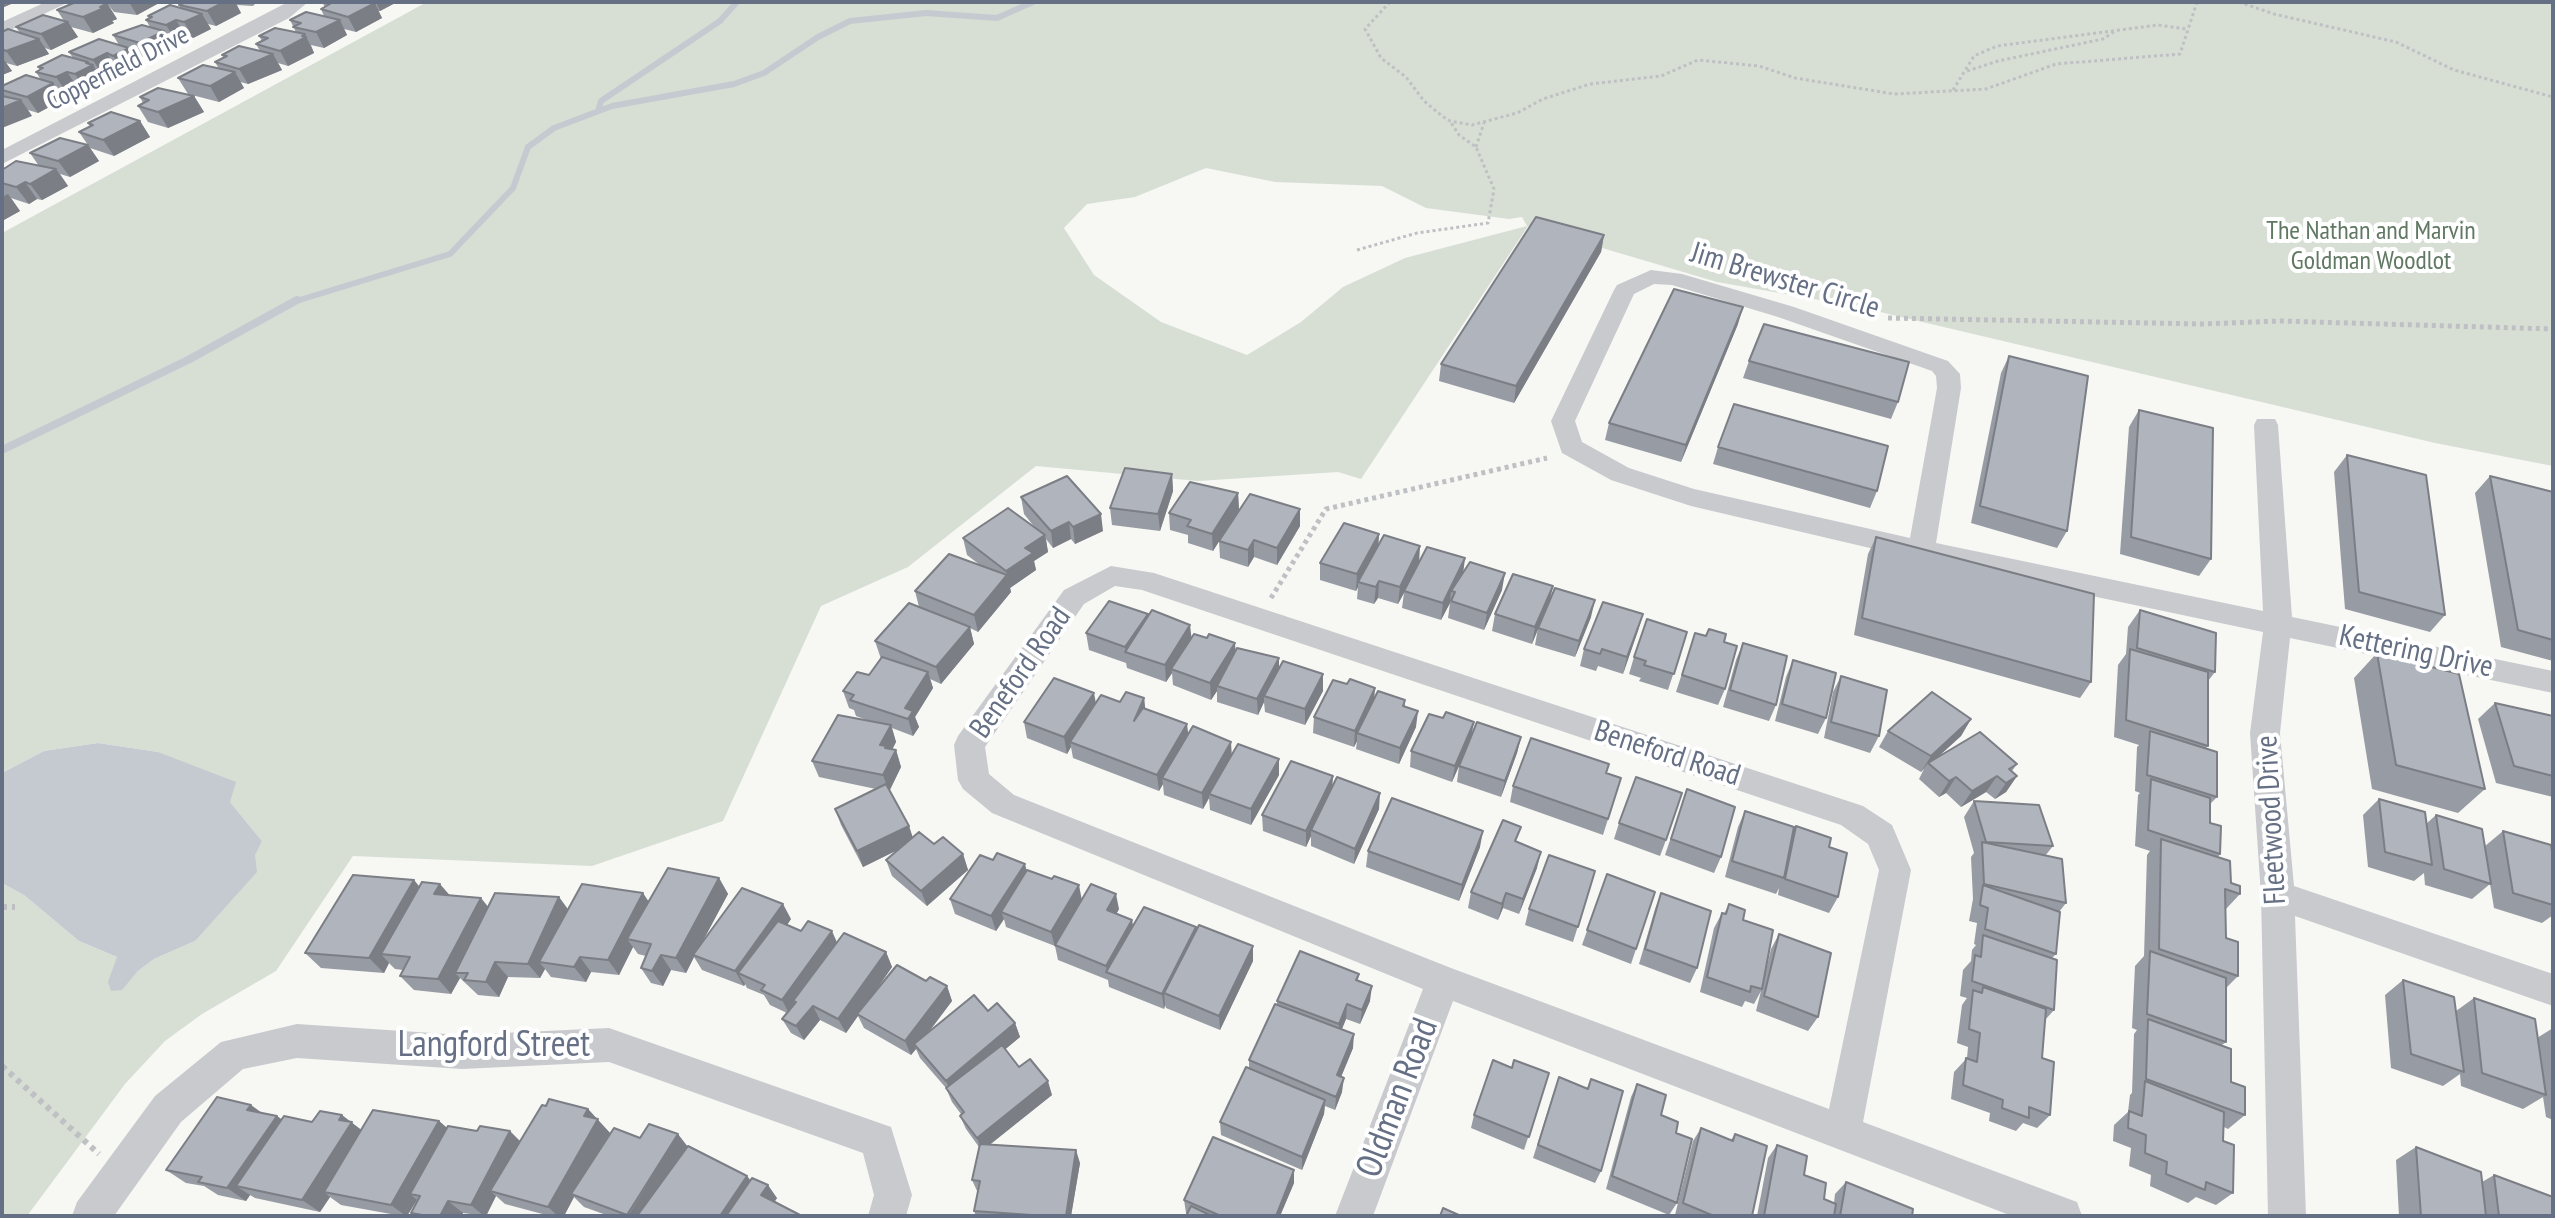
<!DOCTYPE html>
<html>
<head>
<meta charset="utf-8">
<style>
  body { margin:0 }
  #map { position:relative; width:2555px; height:1218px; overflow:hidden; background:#f7f7f4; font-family:"PT Sans Narrow",sans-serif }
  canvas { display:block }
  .frame { position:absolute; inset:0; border:4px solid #667085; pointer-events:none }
</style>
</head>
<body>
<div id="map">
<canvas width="2555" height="1218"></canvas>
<div class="frame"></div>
</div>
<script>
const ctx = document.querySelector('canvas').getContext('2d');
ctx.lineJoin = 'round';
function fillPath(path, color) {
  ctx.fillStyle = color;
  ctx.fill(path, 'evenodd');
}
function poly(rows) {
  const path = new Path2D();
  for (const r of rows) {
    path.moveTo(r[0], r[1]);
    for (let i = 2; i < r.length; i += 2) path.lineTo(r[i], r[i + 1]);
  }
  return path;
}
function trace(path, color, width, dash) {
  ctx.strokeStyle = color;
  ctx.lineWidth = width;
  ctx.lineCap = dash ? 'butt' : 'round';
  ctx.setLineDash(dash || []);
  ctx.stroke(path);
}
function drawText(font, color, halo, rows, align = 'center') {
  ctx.font = font + ' "PT Sans Narrow",sans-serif';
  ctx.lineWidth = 8;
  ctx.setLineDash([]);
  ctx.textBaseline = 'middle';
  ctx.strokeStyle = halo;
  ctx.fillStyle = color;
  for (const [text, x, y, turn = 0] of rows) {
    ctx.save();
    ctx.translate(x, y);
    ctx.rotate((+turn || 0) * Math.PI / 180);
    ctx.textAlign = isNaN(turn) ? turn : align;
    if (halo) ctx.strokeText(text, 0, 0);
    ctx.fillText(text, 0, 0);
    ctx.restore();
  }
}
fillPath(poly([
  [427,2,2553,2,2553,466,2435,443,1859,307,1717,282,1528,226,1361,479,1338,472,1198,481,1036,466,908,567,821,606,723,821,592,866,353,856,276,971,202,1014,165,1041,125,1084,27,1216,2,1216,2,883,24,895,79,941,117,957,121,990,138,971,154,959,195,941,262,841,230,802,158,752,98,743,44,751,2,773,2,233],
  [1206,168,1275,182,1382,186,1426,208,1509,219,1522,217,1527,226,1405,258,1343,287,1301,322,1247,355,1161,322,1094,275,1064,228,1087,204,1135,197]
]), '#d7dfd5');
fillPath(poly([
  [98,743,158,752,236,782,230,802,262,841,255,855,257,872,195,941,154,959,138,971,122,990,111,991,108,982,117,957,79,941,24,895,2,883,2,773,44,751]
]), '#c5cad1');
trace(poly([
  [598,111,601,101,720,21,737,2],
  [293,302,450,254,513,188,528,147,554,128,612,106,734,84,764,73,818,37,850,21,926,13,997,18,1033,2]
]), '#c5cad1', 6);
trace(poly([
  [2,450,188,360,297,300]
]), '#c5cad1', 8);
trace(poly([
  [1390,2,1365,29,1381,58,1406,77,1424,101,1442,116,1450,121,1472,125,1517,113,1543,99,1590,84,1661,76,1698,60,1759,66,1795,78,1894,94,1986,89,2056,64,2180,54,2197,2],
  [2239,2,2274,14,2396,42,2454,70,2553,97],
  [1967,71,1998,61,2103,39,2115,31],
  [1953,90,1974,56,1997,46,2158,25,2186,29],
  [1476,147,1484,123],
  [1357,250,1417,233,1488,223,1494,189,1476,147,1459,135,1450,121]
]), '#bfc0c3', 3, [3, 3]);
trace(poly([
  [1888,318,2202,324,2280,321,2553,329],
  [1271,598,1326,509,1547,458]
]), '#bfc0c3', 5, [4, 4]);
trace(poly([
  [2,907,15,907],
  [2,1066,99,1154]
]), '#bfc0c3', 6, [5, 5]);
fillPath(poly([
  [46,2,69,2,2,34,2,22,46,2],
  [288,2,308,2,289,18,2,164,2,150,288,2],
  [1651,270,1682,274,1794,307,1948,361,1960,374,1961,388,1936,543,2263,611,2254,425,2257,419,2275,419,2278,425,2292,617,2553,671,2553,693,2290,638,2280,733,2294,886,2553,974,2553,1006,2295,916,2306,1216,2268,1216,2261,895,2250,733,2263,632,1921,560,1691,506,1611,480,1562,453,1551,421,1614,290,1617,285,1651,270],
  [1654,284,1672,285,1778,317,1932,371,1936,376,1937,388,1910,538,1694,489,1629,468,1582,442,1575,421,1634,294,1654,284],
  [1111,566,1154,573,1863,806,1892,825,1911,870,1863,1122,2077,1202,2082,1216,2012,1216,1453,1001,1373,1216,1335,1216,1423,989,992,813,963,789,958,780,954,745,958,736,1064,590,1111,566],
  [1115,586,1142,590,1841,825,1868,844,1879,870,1829,1109,1451,968,1014,795,989,774,985,747,1084,604,1115,586],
  [297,1024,462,1035,609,1028,891,1127,912,1195,906,1216,868,1216,874,1195,863,1153,609,1062,462,1069,297,1058,243,1069,181,1122,114,1216,72,1216,77,1202,155,1096,221,1042,297,1024]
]), '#c8cace');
fillPath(poly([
  [106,2,159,2,159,3,137,15,114,12],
  [186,2,257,2,253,6,237,5,241,13,216,26,208,24,211,29,193,38,186,36,176,41,169,39,173,46,150,59,133,54,139,64,124,71,117,69,103,76,98,74,103,81,86,90,78,88,67,93,58,91,64,99,38,113,28,110,32,116,2,95,2,86,41,80,36,72,40,70,38,67,73,58,69,52,119,45,113,35,150,27,146,20,150,18,148,16,181,8,179,5],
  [322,2,397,2,380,11,378,11,382,18,356,32,344,29,347,35,324,48,311,45,314,53,288,66,278,63,282,70,248,84,240,82,244,88,219,102,188,94,178,78,219,69,215,62,224,58,222,55,260,51,256,44,262,41,259,36,296,32,290,20,324,16,321,9,325,7],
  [107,3,117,19,112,21,114,23,93,33,71,27,78,37,51,50,45,48,49,54,17,66,6,63,12,71,2,75,2,32,20,33,16,27,64,21,57,10],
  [194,96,204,112,168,128,148,122,138,106,143,103,140,97],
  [140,121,150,137,114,156,90,148,79,132,90,127,88,123],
  [88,145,99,161,70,177,60,174,68,186,42,200,37,199,29,204,11,198,20,211,2,221,2,170,39,166,30,153],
  [1604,235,1601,252,1514,403,1439,381,1441,364],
  [1738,324,1681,462,1605,440,1609,423],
  [2009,356,2067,531,2057,548,1971,523,2001,373],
  [1749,361,1898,402,1891,419,1743,378],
  [2139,410,2211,559,2199,576,2120,554,2129,427],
  [1718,447,1877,491,1870,508,1713,464],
  [2347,455,2445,615,2430,632,2345,609,2334,472],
  [1172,474,1173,491,1160,531,1112,525,1110,508],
  [2490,476,2553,492,2553,661,2501,647,2475,493],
  [1238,493,1239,510,1221,538,1300,509,1300,526,1277,565,1254,557,1248,567,1220,558,1219,541,1213,551,1188,543,1188,535,1170,530,1169,513],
  [1021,497,1103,531,1075,544,1071,539,1053,548,1046,539,1048,552,1034,561,1036,570,1010,588,1011,592,978,632,970,628,974,644,941,684,930,679,933,688,915,717,919,727,913,736,892,728,896,742,892,750,896,750,901,767,889,791,909,826,913,838,963,854,968,870,927,906,892,876,886,860,899,849,863,867,841,825,835,809,876,789,819,777,812,761,872,722,856,716,854,710,849,708,843,691,869,675,881,659,875,641,919,607,915,591,980,565,967,555,963,538,1036,529,1024,514],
  [1379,534,1378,545,1419,563,1463,572,1502,590,1484,630,1448,618,1450,603,1441,620,1402,608,1404,593,1398,604,1378,598,1374,604,1357,599,1358,587,1356,591,1320,580,1320,563],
  [1876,537,2091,682,2080,698,1854,635,1868,554],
  [1553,586,1549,602,1591,617,1575,657,1535,645,1538,628,1542,618,1532,644,1492,631,1495,614],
  [2140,610,2215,672,2208,681,2208,746,2206,748,2217,797,2210,804,2210,823,2220,854,2218,857,2231,883,2240,894,2226,909,2226,938,2238,976,2226,988,2226,1042,2222,1045,2231,1082,2245,1115,2228,1129,2224,1127,2223,1141,2233,1193,2216,1205,2196,1197,2188,1203,2150,1186,2151,1175,2129,1166,2131,1148,2113,1141,2114,1125,2128,1112,2130,1095,2132,1093,2134,1034,2137,1030,2132,1028,2135,966,2144,956,2147,855,2150,851,2135,846,2138,795,2140,793,2135,791,2137,747,2139,745,2114,737,2118,665,2126,654,2128,627],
  [1643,614,1623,674,1598,666,1596,671,1580,666,1584,649],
  [1148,616,1191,638,1236,651,1279,669,1323,691,1305,725,1265,712,1264,702,1258,715,1217,702,1217,691,1211,700,1173,685,1172,673,1166,682,1127,668,1126,663,1089,650,1086,633],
  [1687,632,1668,690,1639,681,1641,678,1629,674,1634,657],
  [1695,633,1724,642,1725,689,1718,705,1676,692],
  [1743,643,1776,705,1769,721,1723,707,1736,660],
  [2377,653,2485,789,2458,813,2372,789,2354,678],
  [1793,660,1826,718,1818,734,1775,721,1786,677],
  [1841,676,1879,736,1870,753,1824,738,1833,692],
  [1374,697,1405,700,1405,706,1416,727,1399,764,1356,749,1357,741,1354,747,1313,733,1314,717],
  [1144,698,1145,709,1188,734,1232,755,1279,759,1279,775,1251,825,1210,810,1209,798,1203,809,1164,795,1163,784,1159,791,1073,758,1071,747,1067,754,1027,738,1024,722,1096,703,1120,702],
  [2495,703,2553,716,2553,797,2496,783,2478,719],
  [1971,719,1961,736,1938,757,2017,764,2012,771,2017,776,2006,792,1995,799,1986,792,1961,807,1946,793,1939,797,1919,779,1924,769,1921,772,1879,747,1888,731],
  [1472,735,1521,737,1517,753,1501,797,1457,782,1459,766,1452,782,1410,767,1411,751],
  [1606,773,1621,778,1603,835,1510,802,1513,786],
  [1687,789,1721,857,1714,873,1665,855],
  [2379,799,2426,824,2436,815,2485,846,2503,831,2553,853,2553,917,2553,915,2542,923,2494,908,2490,884,2472,899,2425,885,2424,873,2414,881,2368,867,2363,815],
  [1974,801,2053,846,2045,856,2066,903,2059,912,2056,954,2052,958,2054,1010,2045,1020,2042,1058,2050,1115,2037,1128,2023,1123,2016,1131,1989,1121,1990,1113,1951,1099,1954,1072,1967,1058,1968,1047,1957,1043,1962,1005,1967,998,1960,996,1963,970,1971,961,1972,950,1976,945,1974,944,1977,923,1969,921,1973,899,1971,857,1974,853,1964,817],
  [1379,809,1354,864,1311,846,1311,836,1306,847,1263,831,1262,815],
  [1745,811,1793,833,1796,826,1829,847,1838,897,1829,913,1778,895,1779,888,1776,894,1725,877,1738,827],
  [1619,823,1666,840,1660,856,1614,839],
  [1517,842,1537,868,1519,914,1503,908,1498,920,1468,908,1471,892],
  [1480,847,1459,901,1366,867,1368,851],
  [1027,871,1082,900,1119,909,1116,914,1133,925,1196,930,1253,946,1253,961,1220,1030,1166,1008,1165,1005,1164,1009,1109,987,1108,980,1058,960,1055,946,1006,927,1004,919,996,931,955,914,950,899],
  [1595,871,1573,942,1525,925,1529,909],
  [1607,874,1636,949,1631,964,1582,945],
  [719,878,728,894,703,940,791,919,787,925,801,931,837,943,886,952,892,967,875,992,926,981,947,986,952,1001,929,1032,988,1011,1015,1023,1020,1037,1005,1049,1019,1067,1052,1095,990,1144,1080,1163,1071,1216,976,1216,974,1211,978,1193,972,1180,979,1147,966,1129,960,1116,961,1114,952,1102,946,1088,920,1058,916,1049,911,1055,864,1028,858,1016,846,1033,820,1020,804,1040,791,1033,782,1019,787,1013,770,1005,764,995,747,988,745,984,744,986,702,970,694,957,686,973,671,970,663,986,651,983,641,968,646,956,638,954,633,947,619,975,591,972,586,982,551,977,545,969,540,978,508,977,499,997,478,995,460,978,451,994,414,990,400,976,403,970,395,969,389,963,384,973,321,968,305,953,414,880,419,887,488,907,559,897,568,910,649,902],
  [1661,893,1697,968,1690,983,1639,964,1655,909],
  [1729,904,1743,920,1764,978,1771,949,1779,934,1818,1017,1808,1031,1756,1011,1761,991,1754,1004,1745,1001,1742,1007,1700,992,1714,928,1722,913,1724,914],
  [1359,974,1358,980,1370,1001,1360,1024,1346,1019,1342,1029,1353,1048,1341,1077,1342,1092,1335,1110,1325,1106,1324,1114,1302,1170,1221,1135,1220,1122,1249,1068,1249,1060,1277,1005,1277,1001],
  [2403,980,2456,1011,2474,998,2537,1038,2553,1028,2553,1120,2546,1117,2543,1097,2523,1109,2461,1086,2460,1074,2443,1086,2391,1068,2385,995],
  [1512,1068,1549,1073,1524,1150,1471,1128,1474,1115],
  [1591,1079,1601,1171,1595,1183,1533,1158,1554,1091,1587,1088],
  [1637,1084,1676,1133,1677,1203,1669,1215,1606,1189,1631,1097],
  [588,1109,610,1133,688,1146,747,1176,750,1180,777,1198,775,1201,802,1216,609,1216,584,1207,574,1197,564,1216,550,1216,505,1204,496,1196,486,1216,463,1213,462,1216,415,1216,411,1213,418,1201,417,1200,407,1216,402,1216,341,1205,330,1197,320,1212,255,1198,250,1195,246,1201,218,1195,204,1186,186,1183,166,1170,263,1113,277,1116,281,1119,312,1122,350,1122,361,1130,439,1121,447,1128,521,1141],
  [1701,1128,1731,1140,1735,1134,1752,1216,1675,1215,1693,1141],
  [1777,1145,1824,1199,1834,1203,1835,1194,1846,1182,1912,1216,1757,1216,1768,1158],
  [2416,1147,2482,1182,2494,1175,2553,1216,2399,1216,2396,1160],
  [1294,1183,1280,1216,1186,1216,1187,1213,1186,1213,1184,1200]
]), '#979ba3');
fillPath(poly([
  [2,2,16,2,2,8],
  [129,2,159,2,159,3,137,15],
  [224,2,235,2,241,13,216,26,207,11],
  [376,2,397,2,380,11],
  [107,3,117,19,112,21,114,23,93,33,83,17],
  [375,3,382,18,356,32,348,17],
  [202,14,211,29,193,38,184,22],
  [176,20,186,36,176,41,166,25],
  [340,20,347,35,324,48,316,32],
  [68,22,78,37,51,50,41,34],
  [164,31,173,46,150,59,140,43],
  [305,34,314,53,288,66,280,51],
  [39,39,49,54,17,66,6,51],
  [129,48,139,64,124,71,113,56],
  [107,53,117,69,103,76,93,60],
  [273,54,282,70,248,84,239,69],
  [2,57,12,71,2,75],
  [88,62,91,66,93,65,103,81,86,90,75,74],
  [67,72,78,88,67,93,56,77],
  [235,72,244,88,219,102,210,86],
  [53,83,64,99,38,113,27,97],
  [194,96,204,112,168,128,158,112],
  [21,100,32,116,2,128,2,108],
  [140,121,150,137,114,156,103,140],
  [88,145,99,161,70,177,58,161],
  [56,169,68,186,42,200,30,184],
  [25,182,37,199,29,204,16,187],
  [8,194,20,211,2,221,2,197],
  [1604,235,1601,252,1514,403,1516,386],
  [1743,307,1738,324,1681,462,1686,445],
  [1172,474,1173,491,1160,531,1158,514],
  [1238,493,1239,510,1213,551,1212,534],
  [1300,509,1300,526,1277,565,1277,548],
  [1101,514,1103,531,1075,544,1073,527],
  [1069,522,1071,539,1053,548,1051,531],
  [1379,534,1378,551,1358,582,1358,587,1356,591,1357,574],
  [1045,535,1048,552,1034,561,1036,570,1010,588,1006,571,1025,548],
  [1254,540,1254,557,1248,567,1248,550],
  [1420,546,1419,564,1398,604,1400,587],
  [1465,558,1463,575,1451,591,1450,603,1441,620,1443,603],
  [1505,573,1502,590,1484,630,1487,613],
  [1007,575,1011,592,978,632,974,615],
  [1379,581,1378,598,1374,604,1376,587],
  [1553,586,1549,603,1532,644,1535,627],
  [1595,600,1591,617,1575,657,1579,641],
  [1148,614,1150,631,1126,652,1125,647],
  [1643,614,1638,631,1623,674,1627,657],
  [1190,625,1192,642,1171,669,1172,673,1166,682,1165,665],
  [970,627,974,644,941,684,936,667],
  [1235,643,1236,660,1217,686,1217,691,1211,700,1210,683],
  [1279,658,1279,675,1264,696,1264,702,1258,715,1257,699],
  [928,672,933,688,915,717,919,727,913,736,905,708],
  [1323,674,1323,691,1305,725,1305,709],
  [1375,688,1374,704,1357,733,1357,741,1354,747,1355,731],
  [1094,693,1097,709,1070,742,1071,747,1067,754,1064,737],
  [1144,698,1146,715,1134,721],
  [1418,711,1416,727,1399,764,1400,748],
  [1971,719,1961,736,1930,764,1928,763,1921,772,1931,756],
  [1474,722,1471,738,1452,782,1455,766],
  [1187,724,1189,740,1162,778,1163,784,1159,791,1157,775],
  [891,725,896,742,889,755,896,750,901,767,889,792,883,775,880,745],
  [1521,737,1517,753,1501,797,1505,781],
  [1231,742,1232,758,1209,794,1209,798,1203,809,1202,793],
  [1279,759,1279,775,1251,825,1251,809],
  [1333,776,1332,792,1311,830,1311,836,1306,847,1306,831],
  [1997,776,1986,792,1961,807,1972,791],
  [2017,776,2006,792,1995,799,2006,783],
  [1956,777,1946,793,1939,797,1949,781],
  [1380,793,1379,809,1354,864,1355,849],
  [909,826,914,842,863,867,857,851],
  [1483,831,1480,847,1459,901,1462,885],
  [1541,852,1537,868,1519,914,1523,899],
  [963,854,968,870,927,906,921,891],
  [1025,864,1029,880,1001,912,1004,919,996,931,991,916],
  [719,878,728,894,695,956,693,955,694,957,686,973,676,958],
  [414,880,427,896,381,954,389,963,384,973,369,958],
  [440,884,453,899,434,894],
  [1079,885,1082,901,1055,947,1051,932],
  [643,893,653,908,627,939,633,947,619,975,608,960],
  [1506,893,1503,908,1498,920,1502,904],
  [1116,894,1119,909,1110,926,1107,910],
  [559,897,570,912,539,962,545,969,540,978,528,964],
  [481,898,494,914,455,973,460,978,451,994,438,979],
  [783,904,791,919,750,978,738,973,745,984,744,986,735,971],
  [1132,920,1135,935,1107,972,1106,966],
  [1196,927,1197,942,1164,993,1165,1005,1164,1009,1162,994],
  [832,931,839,947,796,1002,793,1001,796,1006,790,1015,782,1000],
  [1253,946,1253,961,1220,1030,1219,1016],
  [886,952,892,967,846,1033,838,1019],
  [661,955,671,970,663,986,652,971],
  [580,957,591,972,586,982,574,967],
  [495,962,508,977,499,997,486,982],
  [947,986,952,1001,917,1047,914,1044,916,1049,911,1055,905,1041],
  [1372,986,1370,1001,1360,1024,1362,1010],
  [1347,1004,1346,1019,1338,1038,1339,1024],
  [813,1006,820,1020,804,1040,796,1026],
  [1015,1023,1020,1037,952,1094,946,1081],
  [1354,1034,1353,1048,1336,1089,1337,1075],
  [1344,1078,1342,1092,1335,1110,1336,1097],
  [1048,1081,1052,1095,982,1151,977,1138],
  [1325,1100,1324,1114,1302,1170,1302,1157],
  [251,1105,269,1118,247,1110],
  [588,1109,610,1133,571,1194,574,1197,564,1216,558,1216,548,1207,584,1116],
  [342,1115,368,1135,324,1192,330,1197,320,1212,302,1200],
  [277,1116,294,1129,236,1186,250,1195,246,1201,227,1188],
  [439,1121,454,1134,410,1194,417,1200,407,1216,406,1216,391,1205],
  [510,1131,523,1144,490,1191,496,1196,486,1216,484,1216,471,1205],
  [678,1134,688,1147,646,1216,628,1216],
  [1076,1150,1080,1163,1071,1216,1066,1216],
  [1294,1170,1294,1183,1280,1216,1276,1216],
  [747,1176,757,1189,738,1216,720,1216],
  [768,1185,777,1198,771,1207,761,1195],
  [448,1201,463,1213,462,1216,440,1216]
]), '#7b7e84');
const building = poly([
  [76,2,102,2,107,3,100,7,104,8,83,17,57,10,76,2],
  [186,2,224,2,207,11,179,5,186,2],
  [322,2,370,2,375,3,348,17,321,9,330,4,322,2],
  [170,5,202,14,184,22,176,20,166,25,146,20,152,17,148,16,170,5],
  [306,12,340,20,316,32,293,27,301,23,290,20,306,12],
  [43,15,68,22,41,34,16,27,43,15],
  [142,25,164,31,140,43,113,35,142,25],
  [275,28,305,34,302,36,306,37,280,51,256,44,268,38,259,36,275,28],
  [8,29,39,39,6,51,2,49,2,32,8,29],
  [99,39,129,48,113,56,107,53,93,60,69,52,99,39],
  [239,46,273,54,239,69,215,62,227,56,222,55,239,46],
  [62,55,88,62,86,63,93,65,75,74,67,72,56,77,36,72,43,68,38,67,62,55],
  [203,65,235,72,210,86,178,78,203,65],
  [26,75,53,83,27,97,2,90,2,86,26,75],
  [158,88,194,96,158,112,138,106,149,100,140,97,158,88],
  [2,96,21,100,2,108,2,96],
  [111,112,140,121,103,140,79,132,93,125,88,123,111,112],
  [60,138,88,145,58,161,30,153,60,138],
  [16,161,56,169,30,184,25,182,16,187,2,183,2,170,16,161],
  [1536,217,1604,235,1516,386,1441,364,1536,217],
  [1674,289,1743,307,1686,445,1609,423,1674,289],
  [1764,324,1909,362,1898,402,1749,361,1764,324],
  [2009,356,2088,376,2067,531,1980,506,2009,356],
  [1734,404,1888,446,1877,491,1718,447,1734,404],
  [2139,410,2213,428,2211,559,2131,537,2139,410],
  [2347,455,2426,475,2445,615,2359,592,2347,455],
  [1125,468,1172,474,1158,514,1110,508,1125,468],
  [1067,476,1101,514,1073,527,1069,522,1051,531,1021,497,1067,476],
  [2490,476,2553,492,2553,640,2518,630,2490,476],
  [1190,482,1238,493,1212,534,1187,526,1191,520,1169,513,1190,482],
  [1250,494,1300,509,1277,548,1254,540,1248,550,1219,541,1250,494],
  [1008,508,1045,535,1025,548,1033,553,1006,571,963,538,1008,508],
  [1344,523,1379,534,1357,574,1320,563,1344,523],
  [1384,535,1420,546,1400,587,1379,581,1376,587,1358,582,1384,535],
  [1876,537,2094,594,2091,682,1862,618,1876,537],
  [1427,547,1465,558,1443,603,1404,591,1427,547],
  [949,554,1007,575,974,615,915,591,949,554],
  [1470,562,1505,573,1487,613,1451,601,1455,592,1451,591,1470,562],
  [1513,574,1553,586,1535,627,1495,614,1513,574],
  [1555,588,1595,600,1579,641,1538,628,1555,588],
  [1109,601,1148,614,1125,647,1086,633,1109,601],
  [1603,602,1643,614,1627,657,1602,649,1600,654,1584,649,1603,602],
  [909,603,970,627,936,667,875,641,909,603],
  [1152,610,1190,625,1165,665,1125,652,1152,610],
  [2140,610,2216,633,2215,672,2137,648,2140,610],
  [1647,619,1687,632,1674,674,1644,665,1646,661,1634,657,1647,619],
  [1709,629,1726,634,1724,642,1737,646,1725,689,1682,675,1695,633,1706,636,1709,629],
  [1194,634,1207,638,1209,634,1235,643,1210,683,1171,669,1194,634],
  [1743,643,1787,656,1776,705,1730,690,1743,643],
  [1237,648,1279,658,1257,699,1217,686,1237,648],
  [2130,649,2208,672,2208,746,2126,720,2130,649],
  [2377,653,2459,674,2485,789,2396,765,2377,653],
  [882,657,928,672,905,708,913,711,908,719,850,700,854,695,843,691,857,672,869,675,882,657],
  [1793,660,1836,673,1826,718,1782,704,1793,660],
  [1283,661,1323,674,1305,709,1264,696,1283,661],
  [1841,676,1887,690,1879,736,1831,722,1841,676],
  [1054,678,1094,693,1064,737,1024,722,1054,678],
  [1350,679,1375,688,1355,731,1314,717,1333,680,1347,684,1350,679],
  [1378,691,1405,700,1403,706,1418,711,1400,748,1357,733,1378,691],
  [1126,692,1144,698,1134,721,1143,708,1187,724,1157,775,1070,742,1101,695,1120,702,1126,692],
  [1932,692,1971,719,1931,756,1888,731,1932,692],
  [2495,703,2553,716,2553,776,2514,766,2495,703],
  [1446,712,1474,722,1455,766,1411,751,1429,714,1443,718,1446,712],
  [838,715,891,725,880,745,886,746,885,748,896,750,883,775,812,761,838,715],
  [1477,722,1521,737,1505,781,1459,766,1477,722],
  [1193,726,1231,742,1202,793,1162,778,1193,726],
  [2150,731,2217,752,2217,797,2147,775,2150,731],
  [1980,732,2017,764,2009,769,2017,776,2006,783,1997,776,1972,791,1956,777,1949,781,1928,763,1980,732],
  [1531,738,1609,764,1606,773,1621,778,1608,819,1513,786,1531,738],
  [1238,744,1279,759,1251,809,1209,794,1238,744],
  [1291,761,1333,776,1306,831,1262,815,1291,761],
  [1337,777,1380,793,1355,849,1311,830,1337,777],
  [1636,777,1682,793,1666,840,1619,823,1636,777],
  [2151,779,2210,798,2210,823,2221,826,2220,854,2148,830,2151,779],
  [886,784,909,826,857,851,835,809,886,784],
  [1687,789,1735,807,1721,857,1671,839,1687,789],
  [1392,798,1483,831,1462,885,1368,851,1392,798],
  [2379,799,2425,812,2432,865,2385,852,2379,799],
  [1974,801,2039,805,2053,846,1986,842,1974,801],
  [1745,811,1794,827,1784,878,1732,861,1745,811],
  [2436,815,2482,829,2491,884,2444,869,2436,815],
  [1503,820,1521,827,1515,841,1541,852,1523,899,1506,893,1502,904,1471,892,1503,820],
  [1796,826,1831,838,1829,847,1847,853,1838,897,1785,879,1796,826],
  [2503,831,2551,845,2553,857,2553,905,2513,893,2503,831],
  [919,832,934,844,943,837,963,854,921,891,886,860,919,832],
  [2161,839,2230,861,2231,883,2240,886,2240,894,2225,889,2226,938,2238,942,2238,976,2159,949,2161,839],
  [1982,842,2062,859,2066,903,1984,884,1982,842],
  [997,853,1025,864,991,916,950,899,980,855,993,860,997,853],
  [1549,855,1595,871,1578,927,1529,909,1549,855],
  [668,868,719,878,676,958,661,955,652,971,641,968,651,944,627,939,668,868],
  [1027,870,1052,879,1054,876,1079,885,1051,932,1001,912,1027,870],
  [1607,874,1655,892,1636,949,1587,930,1607,874],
  [353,875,414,880,369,958,305,953,353,875],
  [422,882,440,884,434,894,481,898,438,979,400,976,410,957,381,954,422,882],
  [582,884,643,893,608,960,580,957,574,967,539,962,582,884],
  [1091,884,1116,894,1107,910,1132,920,1106,966,1055,945,1091,884],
  [1983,885,2060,912,2056,954,1985,929,1988,908,1980,905,1983,885],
  [742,888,783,904,735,971,693,955,742,888],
  [495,893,559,897,528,964,495,962,486,982,464,980,468,973,455,973,495,893],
  [1661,893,1711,911,1697,968,1645,949,1661,893],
  [1729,904,1745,910,1743,920,1773,930,1762,989,1751,986,1750,992,1707,977,1722,913,1726,914,1729,904],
  [1144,907,1196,927,1162,994,1106,972,1144,907],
  [778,921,801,931,808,921,832,931,782,1000,761,990,765,985,738,973,778,921],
  [1199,925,1253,946,1219,1016,1164,993,1199,925],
  [844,933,886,952,838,1019,813,1006,796,1026,782,1019,796,1002,793,1001,844,933],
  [1779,934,1831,953,1818,1017,1764,996,1779,934],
  [1983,935,2057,960,2054,1010,1972,981,1975,955,1981,957,1983,935],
  [1300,951,1359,974,1356,980,1372,986,1362,1010,1347,1004,1339,1024,1277,1001,1300,951],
  [2150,951,2226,978,2226,1042,2147,1014,2150,951],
  [897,965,926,981,930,977,947,986,905,1041,857,1014,897,965],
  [2403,980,2454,997,2464,1072,2411,1054,2403,980],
  [1983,987,2046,1009,2042,1058,2054,1062,2050,1115,2029,1107,2029,1118,2002,1108,2003,1100,1963,1085,1966,1058,1977,1062,1980,1033,1969,1029,1973,990,1982,993,1983,987],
  [974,995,988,1011,997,1003,1015,1023,946,1081,914,1044,974,995],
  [2474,998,2535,1019,2546,1095,2482,1073,2474,998],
  [1275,1004,1354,1034,1337,1075,1344,1078,1336,1097,1249,1060,1275,1004],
  [2148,1019,2231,1049,2231,1082,2245,1087,2245,1115,2146,1079,2148,1019],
  [1002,1045,1019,1067,1030,1059,1048,1081,977,1138,960,1116,964,1112,946,1088,1002,1045],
  [1493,1060,1512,1068,1514,1060,1549,1073,1529,1137,1474,1115,1493,1060],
  [1246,1067,1325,1100,1302,1157,1220,1122,1246,1067],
  [1559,1077,1588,1089,1591,1079,1623,1091,1601,1171,1538,1145,1559,1077],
  [2145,1081,2224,1112,2223,1141,2234,1145,2233,1193,2206,1182,2205,1190,2166,1174,2167,1162,2145,1153,2146,1135,2128,1128,2129,1111,2142,1116,2145,1081],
  [1637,1084,1666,1095,1661,1115,1678,1122,1676,1133,1692,1139,1677,1203,1612,1176,1637,1084],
  [217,1097,251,1105,247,1110,277,1116,227,1188,198,1182,202,1177,166,1170,217,1097],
  [549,1099,588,1109,584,1116,598,1119,548,1207,490,1191,542,1105,546,1106,549,1099],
  [373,1110,439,1121,391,1205,324,1192,373,1110],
  [320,1111,342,1115,339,1120,352,1122,302,1200,236,1186,284,1116,312,1122,320,1111],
  [649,1124,678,1134,627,1215,571,1194,614,1128,640,1138,649,1124],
  [448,1126,477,1131,480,1126,510,1131,471,1205,448,1201,440,1216,428,1216,411,1213,420,1196,410,1194,448,1126],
  [1701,1128,1733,1141,1735,1134,1767,1146,1752,1216,1714,1216,1683,1203,1701,1128],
  [1213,1137,1294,1170,1276,1216,1221,1216,1184,1200,1213,1137],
  [980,1144,1076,1150,1066,1216,1046,1216,974,1211,980,1181,972,1180,980,1144],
  [1777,1145,1807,1156,1804,1175,1826,1183,1824,1199,1836,1204,1834,1216,1764,1216,1777,1145],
  [688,1146,747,1176,720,1216,637,1216,688,1146],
  [2416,1147,2481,1172,2486,1216,2421,1216,2416,1147],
  [2494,1175,2553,1197,2553,1216,2499,1216,2494,1175],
  [752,1178,768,1185,761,1195,802,1216,726,1216,752,1178],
  [1846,1182,1913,1209,1912,1216,1840,1216,1846,1182],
  [1191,1206,1212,1216,1186,1216,1191,1206],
  [1443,1208,1461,1216,1440,1216,1443,1208]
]);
fillPath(building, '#b0b4bd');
trace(building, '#7b7e84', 2);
drawText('26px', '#667085', '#fff', [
  ["Copperfield Drive",118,69,-27]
]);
drawText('26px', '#617862', '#fff', [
  ["The Nathan and Marvin",2371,232],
  ["Goldman Woodlot",2371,262]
]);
drawText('30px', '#667085', '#fff', [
  ["Jim Brewster Circle",1785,281,17],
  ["Kettering Drive",2416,652,12],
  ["Beneford Road",1021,673,-55],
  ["Beneford Road",1667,754,18],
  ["Fleetwood Drive",2272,820,-93]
]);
drawText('36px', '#667085', '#fff', [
  ["Langford Street",494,1046],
  ["Oldman Road",1398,1098,-69]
]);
</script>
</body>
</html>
